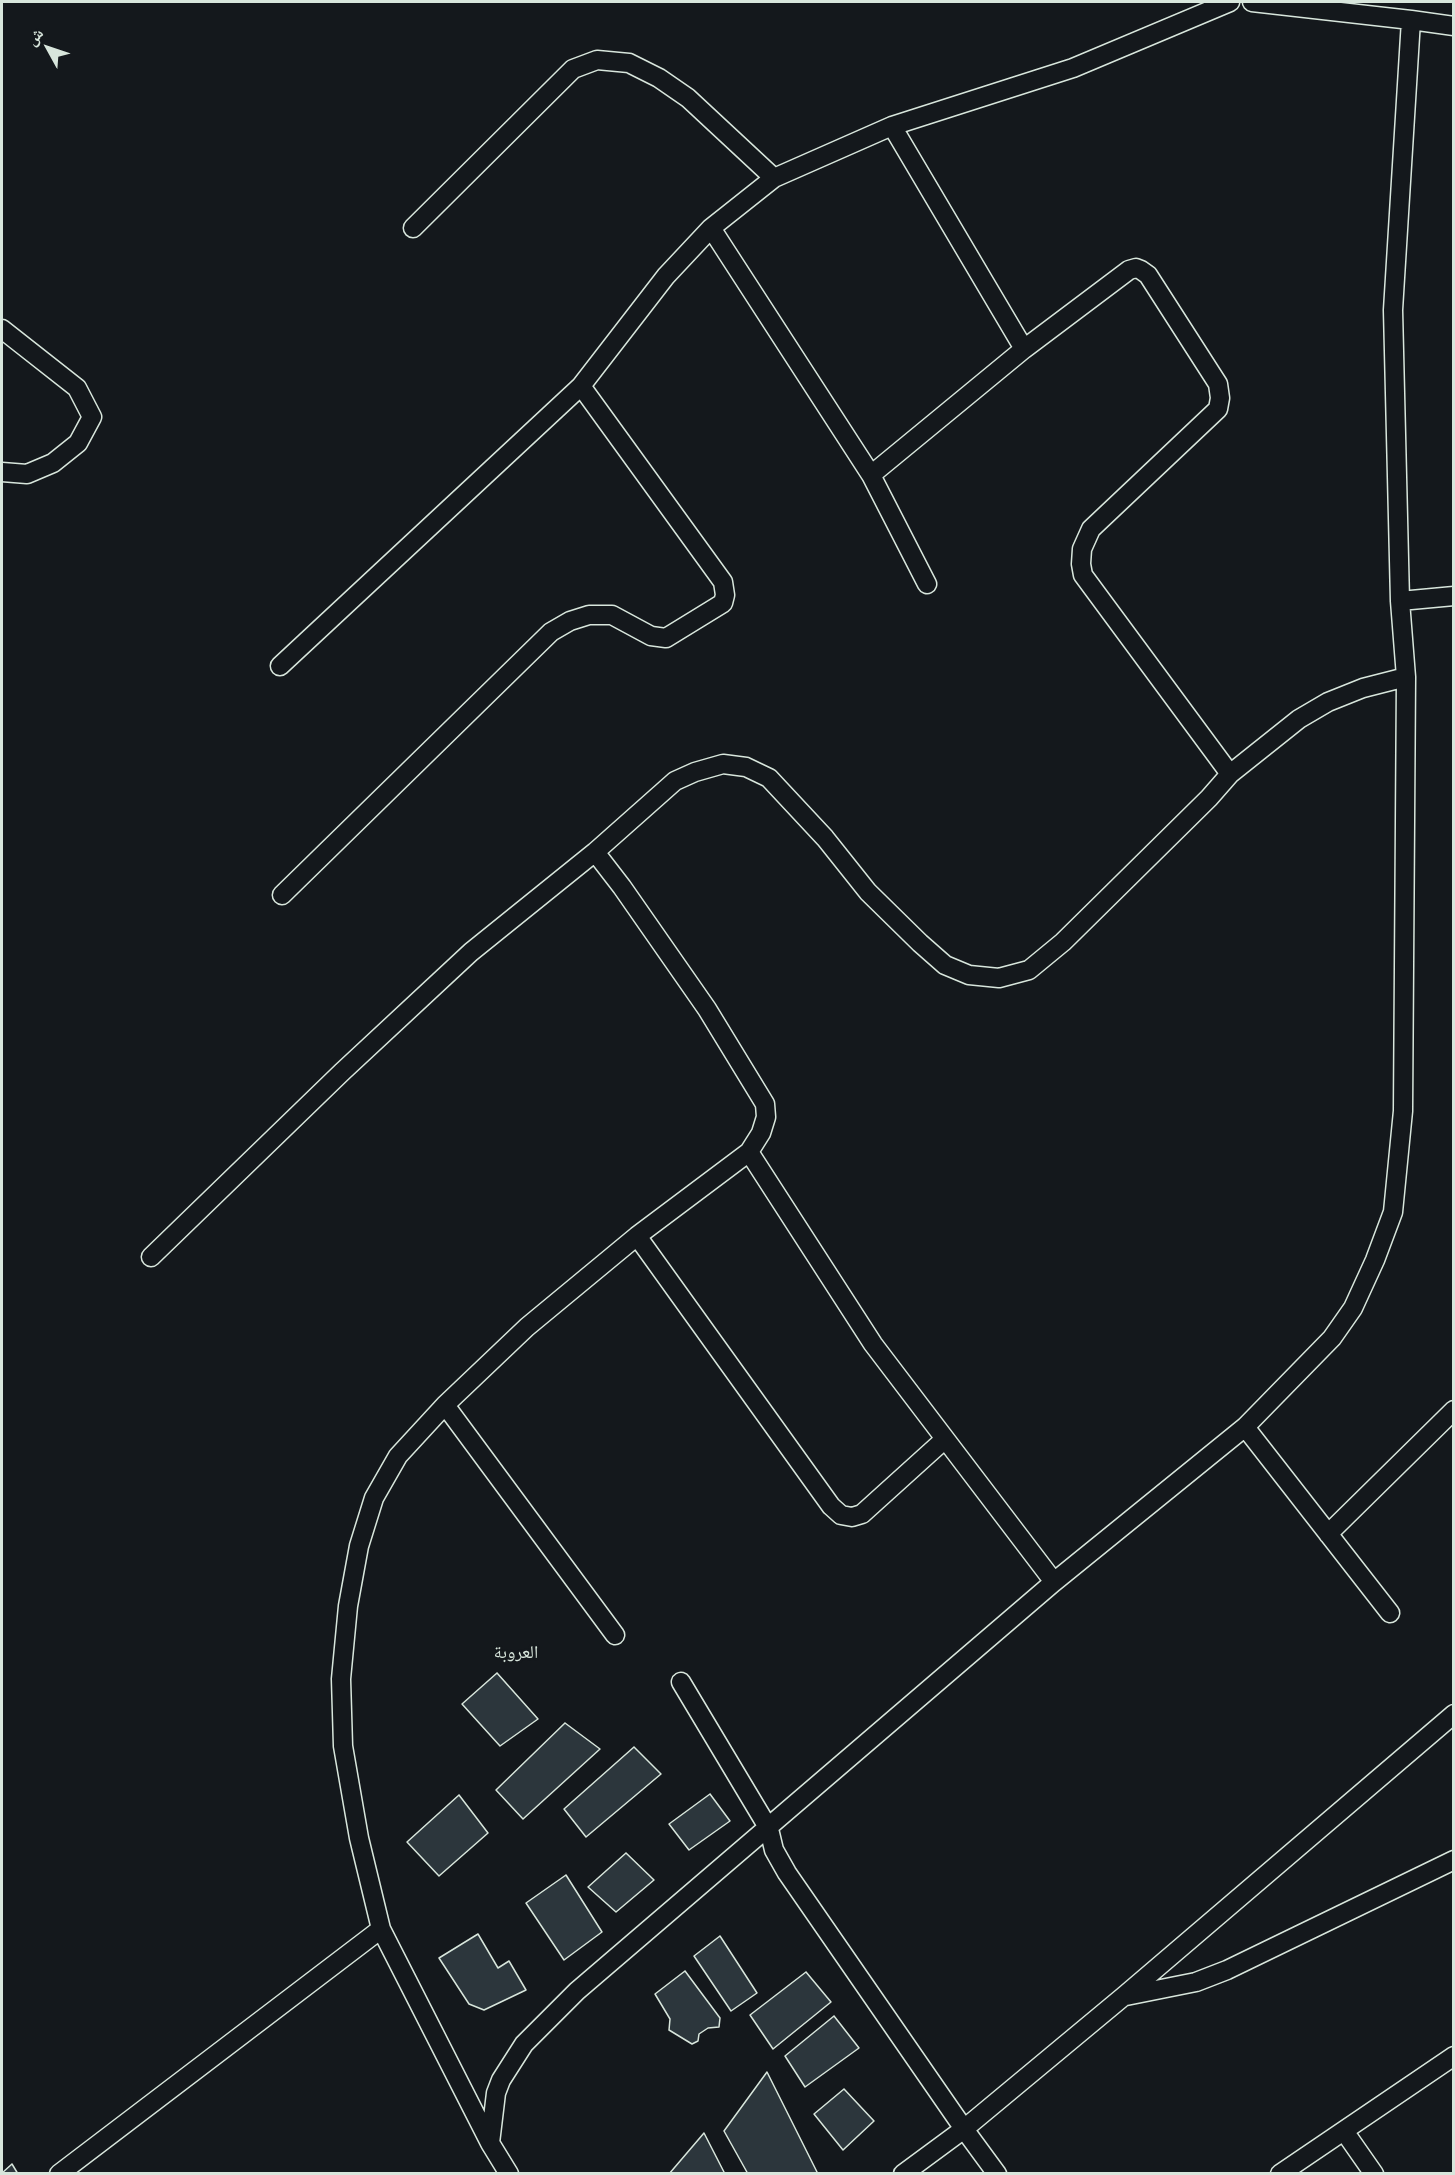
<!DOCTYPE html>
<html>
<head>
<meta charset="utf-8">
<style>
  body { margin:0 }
  #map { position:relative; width:1455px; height:2175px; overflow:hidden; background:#14181c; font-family:"IBM Plex Sans","Noto Naskh Arabic",sans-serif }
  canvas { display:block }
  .frame { position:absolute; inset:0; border:3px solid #d8e6dc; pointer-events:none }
  .north { position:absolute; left:18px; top:18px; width:60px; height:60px; -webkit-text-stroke:4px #14181c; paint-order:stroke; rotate:310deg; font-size:16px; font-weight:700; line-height:24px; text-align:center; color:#d8e6dc }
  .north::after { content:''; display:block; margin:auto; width:21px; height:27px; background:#d8e6dc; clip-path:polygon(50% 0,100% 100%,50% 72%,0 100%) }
</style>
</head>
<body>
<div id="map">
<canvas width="1455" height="2175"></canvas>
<div class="frame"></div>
<div class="north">ش</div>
</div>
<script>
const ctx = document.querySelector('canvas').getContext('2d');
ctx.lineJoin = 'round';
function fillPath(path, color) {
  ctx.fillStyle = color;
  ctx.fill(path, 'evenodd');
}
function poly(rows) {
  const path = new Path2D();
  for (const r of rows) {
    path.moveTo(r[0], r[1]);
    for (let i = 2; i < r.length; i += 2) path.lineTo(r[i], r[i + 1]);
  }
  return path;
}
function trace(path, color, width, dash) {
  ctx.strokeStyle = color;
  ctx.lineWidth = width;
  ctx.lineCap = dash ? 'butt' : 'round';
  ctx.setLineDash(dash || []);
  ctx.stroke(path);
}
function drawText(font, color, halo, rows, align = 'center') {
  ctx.font = font + ' "IBM Plex Sans","Noto Naskh Arabic",sans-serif';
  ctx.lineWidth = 4.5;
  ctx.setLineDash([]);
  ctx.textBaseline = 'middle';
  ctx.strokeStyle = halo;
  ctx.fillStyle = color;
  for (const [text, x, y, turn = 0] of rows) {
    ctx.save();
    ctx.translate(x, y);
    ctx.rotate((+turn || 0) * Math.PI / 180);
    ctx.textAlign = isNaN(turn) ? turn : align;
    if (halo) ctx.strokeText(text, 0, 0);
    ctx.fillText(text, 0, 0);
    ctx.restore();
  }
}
const building = poly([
  [497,1673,538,1719,500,1746,462,1704,497,1673],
  [565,1723,600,1749,523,1819,496,1790,565,1723],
  [634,1747,661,1774,586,1837,564,1809,634,1747],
  [710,1794,730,1821,689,1850,669,1824,710,1794],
  [459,1795,488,1833,439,1876,407,1842,459,1795],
  [626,1853,654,1880,616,1912,588,1887,626,1853],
  [566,1875,602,1932,564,1960,526,1903,566,1875],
  [478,1934,498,1968,509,1961,526,1990,484,2010,469,2004,439,1958,478,1934],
  [720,1936,757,1993,731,2011,694,1956,720,1936],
  [685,1971,720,2018,719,2027,708,2028,699,2034,698,2041,692,2044,669,2030,670,2019,655,1994,685,1971],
  [806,1972,831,2002,773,2049,750,2015,806,1972],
  [834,2016,859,2048,805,2087,785,2056,834,2016],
  [767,2072,818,2174,748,2174,724,2131,767,2072],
  [844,2089,874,2121,843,2150,814,2114,844,2089],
  [704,2133,725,2174,669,2174,704,2133],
  [12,2164,18,2174,2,2174,2,2173,12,2164]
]);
fillPath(building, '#2c363c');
trace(building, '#d8e6dc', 1.5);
const minor = poly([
  [1252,2,1411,20,1454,26],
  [892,126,1024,349],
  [413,228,573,69,597,60,629,63,659,78,688,98,774,178],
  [711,228,871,475,927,584],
  [2,329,77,388,92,417,78,443,53,463,27,474,2,472],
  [871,475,1024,349,1129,270,1136,268,1141,270,1148,275,1218,384,1220,398,1218,409,1091,529,1082,549,1081,564,1083,575,1230,774],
  [1400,601,1454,596],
  [280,666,581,386,666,276,711,228,774,178,892,126,1073,68,1230,2],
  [595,852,622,887,707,1009,765,1104,766,1117,761,1133,749,1152,873,1344,1054,1582],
  [282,895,551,632,570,621,589,615,612,615,651,636,666,638,723,603,725,595,723,582,581,386],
  [637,1236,831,1506,841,1515,852,1517,862,1514,945,1439],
  [151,1257,342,1072,471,952,595,852,675,781,695,772,723,764,746,767,769,778,825,838,868,892,920,943,945,965,969,975,999,978,1029,970,1063,942,1209,798,1230,774,1299,719,1328,702,1363,688,1406,677],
  [445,1405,615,1635],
  [1245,1427,1390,1613],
  [1328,1534,1454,1410],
  [681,1682,769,1829,774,1850,787,1873,964,2129,997,2174],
  [1126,1996,1196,1982,1227,1970,1454,1860],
  [1344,2131,1374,2174],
  [490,2143,496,2093,501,2080,524,2044,577,1991,1054,1582,1245,1427,1332,1338,1353,1308,1375,1260,1393,1212,1403,1111,1406,677,1400,601,1393,310,1411,20],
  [59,2174,381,1929],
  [509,2174,490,2143,381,1929,359,1838,343,1746,341,1679,348,1606,359,1546,374,1498,398,1456,445,1405,527,1327,637,1236,749,1152],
  [903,2174,964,2129,1124,1996,1454,1714],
  [1280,2174,1454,2056]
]);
trace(minor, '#d8e6dc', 21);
trace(minor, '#14181c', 18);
drawText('18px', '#d8e6dc', '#14181c', [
  ["العروبة",516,1653]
]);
</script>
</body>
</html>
